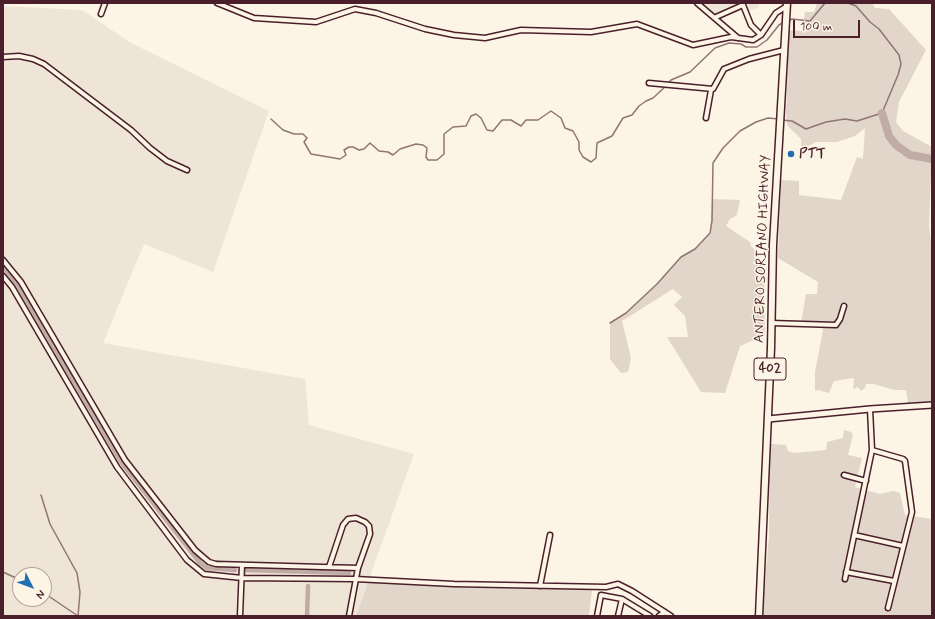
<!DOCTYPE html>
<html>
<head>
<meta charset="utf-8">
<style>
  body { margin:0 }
  #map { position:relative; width:935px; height:619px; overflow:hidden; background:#fcf5e5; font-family:Mynerve,sans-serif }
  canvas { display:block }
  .frame { position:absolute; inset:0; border:4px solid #4a1f2b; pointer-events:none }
  .north { position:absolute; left:12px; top:567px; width:40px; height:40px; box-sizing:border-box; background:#fcf5e5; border:1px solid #b59f9b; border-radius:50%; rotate:132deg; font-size:11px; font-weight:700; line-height:16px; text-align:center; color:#4a1f2b }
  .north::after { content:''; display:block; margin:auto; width:14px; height:18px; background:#1f6fb2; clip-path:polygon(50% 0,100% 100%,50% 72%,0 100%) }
  .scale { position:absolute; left:793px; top:20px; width:67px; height:18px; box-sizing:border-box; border:2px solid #4a1f2b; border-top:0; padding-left:5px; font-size:12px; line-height:14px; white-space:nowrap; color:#4a1f2b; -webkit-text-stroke:3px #fcf5e5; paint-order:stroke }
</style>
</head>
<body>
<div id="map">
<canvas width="935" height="619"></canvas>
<div class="frame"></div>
<div class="north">N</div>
<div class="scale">100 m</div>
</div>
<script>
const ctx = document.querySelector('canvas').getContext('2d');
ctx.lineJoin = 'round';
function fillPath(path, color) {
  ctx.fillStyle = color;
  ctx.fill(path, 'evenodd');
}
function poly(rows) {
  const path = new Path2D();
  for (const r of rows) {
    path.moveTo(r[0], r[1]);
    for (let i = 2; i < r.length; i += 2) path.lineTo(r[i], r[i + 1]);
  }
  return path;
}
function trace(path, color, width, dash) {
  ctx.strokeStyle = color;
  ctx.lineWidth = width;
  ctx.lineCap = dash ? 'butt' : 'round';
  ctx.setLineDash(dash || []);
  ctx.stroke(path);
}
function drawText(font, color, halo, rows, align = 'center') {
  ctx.font = font + ' Mynerve,sans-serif';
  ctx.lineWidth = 3;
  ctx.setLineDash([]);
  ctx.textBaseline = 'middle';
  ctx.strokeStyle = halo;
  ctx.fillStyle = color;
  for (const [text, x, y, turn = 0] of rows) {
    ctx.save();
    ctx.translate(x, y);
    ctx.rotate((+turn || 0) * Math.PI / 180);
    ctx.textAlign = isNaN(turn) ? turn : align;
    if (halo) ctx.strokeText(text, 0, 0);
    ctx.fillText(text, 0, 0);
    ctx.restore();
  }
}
fillPath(poly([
  [701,3,758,3,759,7,746,12,744,5,716,17,699,4],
  [3,6,82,10,131,43,269,111,213,272,144,244,103,343,305,379,309,425,414,454,356,615,357,616,3,616],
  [20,575,44,575,44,599,20,599]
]), '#eee5d7');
fillPath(poly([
  [817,3,872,3,875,8,889,9,926,50,899,102,896,122,903,131,932,147,929,225,932,251,932,402,908,404,906,390,894,390,874,384,866,384,865,388,861,391,858,387,853,389,854,378,834,381,829,393,818,390,815,391,815,372,824,325,801,324,806,294,817,294,818,282,778,258,781,180,799,181,799,195,841,200,857,157,863,159,865,128,855,136,837,142,816,142,801,150,801,139,787,125,786,115,789,30,802,31,805,12,814,12],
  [712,199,740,200,737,215,730,219,726,226,750,242,751,246,756,251,753,264,764,267,765,335,740,346,725,393,701,392,667,337,688,337,685,316,674,305,682,297,673,289,622,321,631,358,628,372,621,373,610,359,610,323,626,313,657,284,681,257,695,249,710,233],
  [844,430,851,432,853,435,848,455,862,458,855,487,880,494,893,491,900,493,905,515,932,519,932,616,762,616,769,537,770,444,786,445,788,451,794,453,826,450,827,442,843,438],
  [368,582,478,588,592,590,589,616,356,616]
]), '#e2d5ca');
trace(poly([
  [788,21,792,19,810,21,825,3],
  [668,83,671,80,690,72,715,48,729,43,741,44,746,47,757,47,767,40,779,25,784,22],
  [271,119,283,130,294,134,303,134,307,138,304,142,311,154,340,159,346,155,344,150,349,147,353,147,359,150,364,149,370,143,379,151,388,152,393,155,400,149,416,144,423,145,427,148,426,157,428,160,437,160,444,154,444,134,453,127,466,126,471,116,476,114,481,118,487,130,493,131,502,120,511,120,521,126,526,120,538,120,551,111,561,118,565,128,573,131,579,142,579,150,583,157,591,162,596,158,597,143,612,136,623,118,632,115,639,106,646,101,653,98,666,86],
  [782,120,792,121,806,129,826,122,845,119,857,121,882,113,898,75,901,64,899,55,879,29,870,22,856,6,848,3],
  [610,323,626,313,657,284,681,257,695,249,710,233,712,221,713,163,723,148,740,131,756,122,768,118,779,119],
  [41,495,50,524,77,573,80,592,78,616],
  [3,572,20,580],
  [44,593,78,616]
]), '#917474', 1.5);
trace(poly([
  [3,266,17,284,122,463,200,563,207,568,235,570],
  [245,570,349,573],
  [307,616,308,586]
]), '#c0aca5', 4.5);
trace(poly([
  [882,113,889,136,896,145,910,155,932,159]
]), '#c0aca5', 8);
const minor = poly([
  [217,3,254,18,316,22,355,9,376,13,425,29,454,35,485,38,521,30,591,32,637,24,693,45,731,37,753,40,761,35,776,13,787,6],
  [697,3,738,38],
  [101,14,105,3],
  [716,17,743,5,751,25,761,35],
  [3,57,19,56,33,59,44,64,131,130,150,148,167,161,187,170],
  [649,83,713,89,724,69,749,59,784,50],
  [706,118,711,90],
  [3,260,21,282,125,460,195,550,203,557,209,562,216,564,358,568],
  [3,276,12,287,117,467,187,560,204,574,242,578,355,579,454,584,606,587,618,584,632,591,671,616],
  [771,323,836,325,840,319,844,306],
  [872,450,903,459,905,461,912,512,888,608],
  [844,475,866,481],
  [854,535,903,546],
  [329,567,343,525,348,519,356,518,365,522,369,526,370,534,358,568,349,616],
  [846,572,894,581],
  [845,579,872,450,870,409],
  [540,586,550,535],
  [240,616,242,565],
  [597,616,601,595,622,599,650,616],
  [618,616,622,599],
  [659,616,665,612]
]);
const tertiary = poly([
  [768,419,870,409,932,405]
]);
const primary = poly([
  [759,616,771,348,773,245,787,3]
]);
trace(minor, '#4a1f2b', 7);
trace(tertiary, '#4a1f2b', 8);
trace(primary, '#4a1f2b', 9);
trace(minor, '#fcf5e5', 4);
trace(tertiary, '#fcf5e5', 5);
trace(primary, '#fcf5e5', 6);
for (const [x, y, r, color] of [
  [791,154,4,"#1f6fb2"]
]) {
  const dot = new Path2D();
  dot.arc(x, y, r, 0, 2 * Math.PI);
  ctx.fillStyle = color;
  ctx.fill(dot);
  trace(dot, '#fcf5e5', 1.5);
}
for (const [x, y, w] of [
  [770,369,32]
]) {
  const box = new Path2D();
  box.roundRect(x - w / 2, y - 11, w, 22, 3);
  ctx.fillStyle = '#fcf5e5';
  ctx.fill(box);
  trace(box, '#4a1f2b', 1);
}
drawText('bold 13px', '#4a1f2b', null, [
  ["402",770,369]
]);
drawText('bold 14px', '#4a1f2b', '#fcf5e5', [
  ["PTT",799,154]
], 'left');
drawText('14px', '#4a1f2b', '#fcf5e5', [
  ["ANTERO SORIANO HIGHWAY",763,249,-88]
]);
</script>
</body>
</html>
